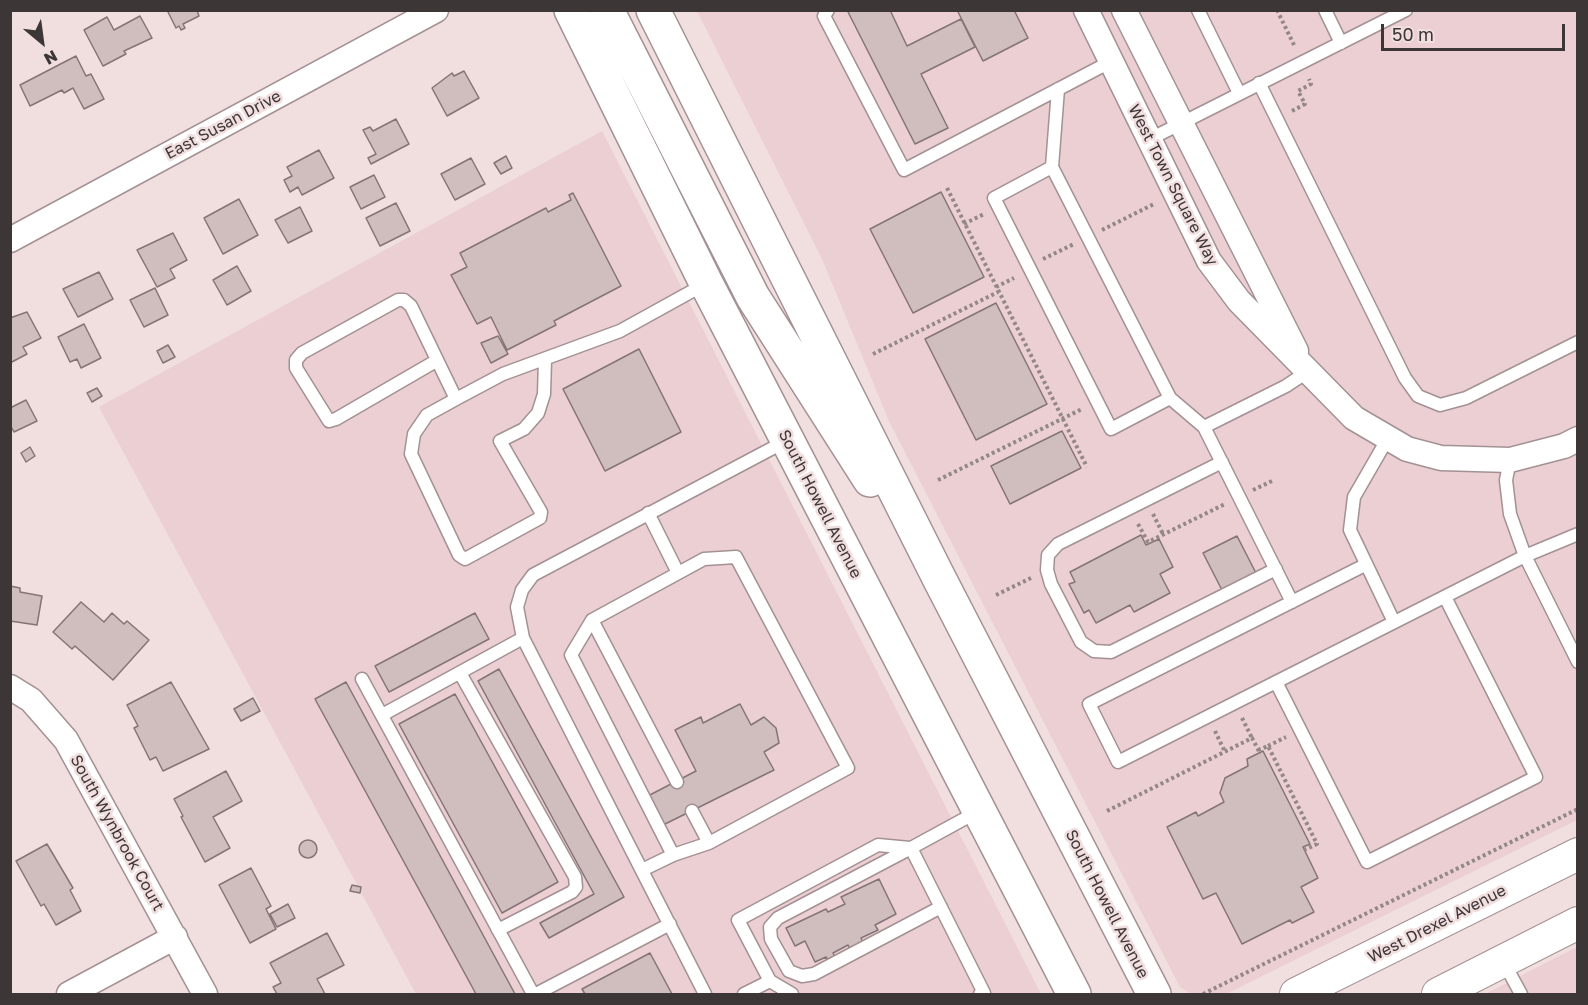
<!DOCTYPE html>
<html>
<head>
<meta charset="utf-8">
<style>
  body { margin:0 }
  #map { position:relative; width:1588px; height:1005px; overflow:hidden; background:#f1dedf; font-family:"Golos Text",sans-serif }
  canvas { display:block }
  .frame { position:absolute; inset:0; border:12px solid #3d3637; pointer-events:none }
  .north { position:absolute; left:12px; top:12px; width:60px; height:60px; -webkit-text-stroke:4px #f1dedf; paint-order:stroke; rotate:151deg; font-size:16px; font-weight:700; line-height:24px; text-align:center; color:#3d3637 }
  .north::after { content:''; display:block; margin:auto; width:21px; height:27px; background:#3d3637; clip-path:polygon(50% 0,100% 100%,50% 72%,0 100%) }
  .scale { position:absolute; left:1381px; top:24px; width:184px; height:27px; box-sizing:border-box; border:3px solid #3d3637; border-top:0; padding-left:8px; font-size:18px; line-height:21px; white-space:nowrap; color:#3d3637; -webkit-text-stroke:4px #f1dedf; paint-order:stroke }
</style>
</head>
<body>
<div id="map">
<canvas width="1588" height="1005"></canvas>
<div class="frame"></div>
<div class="north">N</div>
<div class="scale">50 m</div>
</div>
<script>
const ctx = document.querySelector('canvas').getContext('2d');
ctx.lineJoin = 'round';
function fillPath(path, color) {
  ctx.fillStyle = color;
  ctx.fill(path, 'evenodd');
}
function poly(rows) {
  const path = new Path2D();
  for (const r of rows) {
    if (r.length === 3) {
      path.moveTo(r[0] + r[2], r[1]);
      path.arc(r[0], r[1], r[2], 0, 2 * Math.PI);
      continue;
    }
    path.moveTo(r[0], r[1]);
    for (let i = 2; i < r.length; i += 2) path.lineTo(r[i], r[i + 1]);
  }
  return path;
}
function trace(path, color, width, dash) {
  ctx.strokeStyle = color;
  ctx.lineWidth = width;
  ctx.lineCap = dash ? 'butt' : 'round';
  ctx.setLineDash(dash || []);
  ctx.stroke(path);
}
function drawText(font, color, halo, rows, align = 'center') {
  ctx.font = font + ' "Golos Text",sans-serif';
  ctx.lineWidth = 5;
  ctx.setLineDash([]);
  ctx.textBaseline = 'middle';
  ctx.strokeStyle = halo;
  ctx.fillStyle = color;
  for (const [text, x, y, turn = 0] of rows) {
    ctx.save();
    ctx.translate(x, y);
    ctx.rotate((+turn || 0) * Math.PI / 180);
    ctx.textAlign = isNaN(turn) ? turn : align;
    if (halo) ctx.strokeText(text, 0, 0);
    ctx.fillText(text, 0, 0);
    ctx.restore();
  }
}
fillPath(poly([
  [697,11,1577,11,1577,820,1226,994,1191,994,1180,987,889,421,822,259],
  [602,131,1041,994,416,994,99,407],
  [1577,947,1577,994,1485,994]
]), '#ebcfd2');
const building = poly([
  [167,10,197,10,199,16,183,24,185,28,181,30,179,26,176,28,167,10],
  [847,10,890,10,907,46,961,19,975,47,921,74,948,128,915,144,847,10],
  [957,10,1014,10,1028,38,983,61,957,10],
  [140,16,152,38,124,51,126,54,103,66,84,30,107,17,114,30,140,16],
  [76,56,86,76,91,74,104,99,84,109,73,88,64,93,62,90,30,106,20,85,76,56],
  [464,71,479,98,447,116,432,88,452,73,454,76,464,71],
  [396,119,409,144,371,164,368,158,376,154,363,130,370,127,373,131,396,119],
  [319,150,334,178,302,195,298,187,290,192,284,180,292,176,287,167,319,150],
  [506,156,512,168,501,174,494,163,506,156],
  [471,158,485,184,455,200,441,174,471,158],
  [374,175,385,197,361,209,350,187,374,175],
  [941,192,984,277,913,313,870,229,941,192],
  [573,193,621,286,554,321,556,325,507,350,491,317,477,324,451,275,467,267,460,253,546,208,548,212,571,200,569,195,573,193],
  [239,199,258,235,223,254,204,218,239,199],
  [396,203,410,231,380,246,366,218,396,203],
  [300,207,312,231,288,243,275,220,300,207],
  [173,233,187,260,170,269,175,278,157,287,137,250,173,233],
  [237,266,251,291,227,305,213,280,237,266],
  [99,272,113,299,78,317,63,289,99,272],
  [155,288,168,315,144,327,130,300,155,288],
  [996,303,1047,404,976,440,925,339,996,303],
  [27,312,41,338,23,347,27,354,10,363,10,318,27,312],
  [84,324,101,358,81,368,77,359,70,362,58,337,84,324],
  [498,336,508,354,491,363,481,343,498,336],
  [168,345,175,357,163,363,157,351,168,345],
  [639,349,681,432,605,471,563,389,639,349],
  [97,388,102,396,92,402,87,393,97,388],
  [26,400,37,421,14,432,10,425,10,408,26,400],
  [1062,431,1081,468,1010,504,991,466,1062,431],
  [30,447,35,456,26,462,21,453,30,447],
  [1141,535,1146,545,1159,539,1173,567,1160,574,1170,593,1134,612,1130,605,1096,623,1089,610,1084,613,1069,584,1075,582,1070,572,1141,535],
  [1237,536,1258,577,1224,594,1203,553,1237,536],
  [10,586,20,588,20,592,42,596,37,625,10,621,10,586],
  [81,602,104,622,112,613,124,624,127,621,149,640,113,680,75,646,72,649,53,632,81,602],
  [475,613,489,639,389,692,375,666,475,613],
  [499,669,624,897,549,938,540,923,594,894,478,681,499,669],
  [171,682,209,749,163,771,156,757,150,760,134,728,138,726,127,705,171,682],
  [346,682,515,994,476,994,315,699,346,682],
  [455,694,558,882,502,913,399,724,455,694],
  [253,698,260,711,241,721,234,709,253,698],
  [740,704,751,725,764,717,776,728,779,743,764,752,774,770,661,826,646,797,696,771,675,730,701,717,703,723,740,704],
  [1263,751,1310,844,1303,847,1318,878,1301,887,1314,912,1292,923,1290,920,1242,944,1216,893,1203,899,1167,827,1196,812,1198,816,1224,802,1220,793,1225,778,1248,766,1247,759,1263,751],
  [226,771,242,801,213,817,230,848,205,862,181,817,183,816,174,799,226,771],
  [308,849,9],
  [47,844,73,888,70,890,81,911,56,925,44,904,41,906,16,861,47,844],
  [251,868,271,906,266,909,276,929,250,943,219,885,251,868],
  [879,879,896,914,875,925,878,930,861,938,863,943,850,949,848,945,833,953,835,957,828,960,826,957,815,962,805,941,795,946,786,928,826,909,828,912,845,904,841,897,879,879],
  [352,885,361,887,360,893,350,891,352,885],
  [288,904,295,918,277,927,270,914,288,904],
  [327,933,344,965,317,979,325,994,277,994,273,987,281,983,270,963,327,933],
  [650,953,672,994,585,994,582,989,650,953]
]);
fillPath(building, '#d0bebf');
trace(building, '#857476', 1.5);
const service = poly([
  [828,10,824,16,904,170,1110,62],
  [1198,10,1239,93],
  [1325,10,1341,43],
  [1259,83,1405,378,1418,396,1440,405,1466,398,1578,342],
  [1058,89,1052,167,994,198,1111,429,1170,398],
  [1150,139,1406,10],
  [1052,167,1170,398,1204,427,1286,386,1307,372],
  [436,361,336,419,329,421,296,368,296,360,302,353,398,300,404,300,411,306,456,399,503,374,620,331,705,284],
  [456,399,427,415,414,434,411,454,459,555,465,559,540,518,541,512,500,441,524,429,538,413,544,394,545,360],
  [1204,427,1292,602],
  [1388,438,1354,497,1350,530,1394,622],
  [1510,460,1506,480,1510,514,1525,556,1578,662],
  [1222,462,1058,544,1048,555,1047,570,1051,584,1081,642,1094,651,1111,652,1276,569],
  [648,513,678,573],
  [1365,565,1089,704,1118,762,1525,556,1578,534],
  [592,620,677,782],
  [460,673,575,877,576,887,572,892,498,930],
  [362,679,533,994],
  [1276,682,1367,862,1536,777,1445,597],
  [382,715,523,638],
  [692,811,709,843],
  [977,812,911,848,984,993,980,994],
  [911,848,778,918,770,927,771,939,789,971,802,976,814,974,941,907],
  [642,870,673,855,709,843,848,768,736,557,704,559,592,620,571,655,673,855],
  [1503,961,1521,994],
  [770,981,738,920,878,845,910,848],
  [536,994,670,924],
  [705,994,523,638,517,607,522,590,533,575,786,441],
  [744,994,770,981,792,994]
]);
const minor = poly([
  [1086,10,1209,261,1239,301,1354,418,1407,449,1441,458,1510,460,1564,446,1578,439],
  [1124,10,1296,351],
  [10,240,436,10],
  [10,687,31,700,66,740,205,994],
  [69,994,175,937]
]);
const tertiary = poly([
  [1296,994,1578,854],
  [1438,994,1578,923]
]);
const primary = poly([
  [571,10,706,283,1074,994],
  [607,10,753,297,870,480],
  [653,10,940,580,1154,994]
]);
trace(service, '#a39193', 15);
trace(minor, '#a39193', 27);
trace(tertiary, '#a39193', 34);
trace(primary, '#a39193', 36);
trace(poly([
  [1277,10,1294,45],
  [1292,111,1305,104,1298,91,1311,84,1309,79],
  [947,188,1087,467],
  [964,224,984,214],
  [1102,230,1154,204],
  [1043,259,1074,244],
  [996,287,1014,278],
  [873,354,998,292],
  [938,480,1082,409],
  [1253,490,1272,481],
  [1153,514,1163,534],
  [1138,524,1148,542,1225,504],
  [996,595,1031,578],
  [1242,718,1252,738],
  [1215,731,1225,752],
  [1268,746,1286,737],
  [1258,750,1268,746,1317,844,1304,850],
  [1107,811,1252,738,1260,753],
  [1203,994,1578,809]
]), '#938788', 4, [3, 3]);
trace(service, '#fff', 12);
trace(minor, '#fff', 24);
trace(tertiary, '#fff', 32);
trace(primary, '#fff', 33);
drawText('16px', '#3d3637', '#f1dedf', [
  ["East Susan Drive",223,125,-28],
  ["West Town Square Way",1173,185,63],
  ["South Howell Avenue",820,504,63],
  ["South Wynbrook Court",117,833,61],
  ["South Howell Avenue",1107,904,63],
  ["West Drexel Avenue",1437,924,-27]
]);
</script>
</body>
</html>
